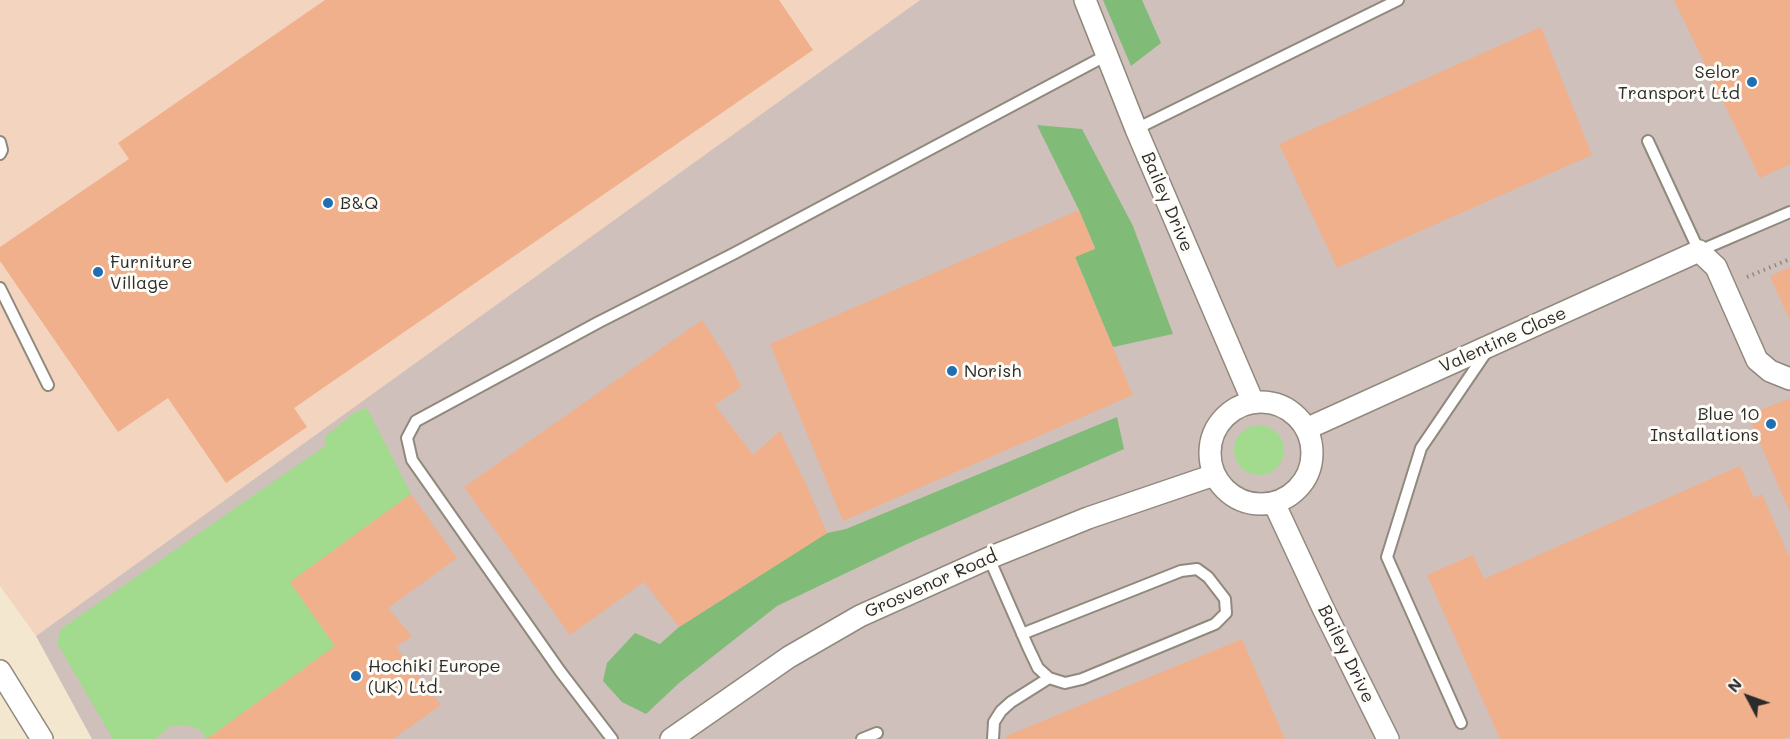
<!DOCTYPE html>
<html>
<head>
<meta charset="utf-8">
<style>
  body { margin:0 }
  #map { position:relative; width:1790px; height:739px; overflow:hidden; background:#f4e7cf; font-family:Mali,sans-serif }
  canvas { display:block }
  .north { position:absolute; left:1718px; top:667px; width:60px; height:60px; -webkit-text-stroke:4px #fdfcf7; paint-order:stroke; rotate:311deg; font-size:16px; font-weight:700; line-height:24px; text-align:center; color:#2b2b2b }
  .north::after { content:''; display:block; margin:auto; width:21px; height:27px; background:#2b2b2b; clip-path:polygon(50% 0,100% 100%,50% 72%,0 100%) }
</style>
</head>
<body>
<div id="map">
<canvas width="1790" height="739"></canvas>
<div class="north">N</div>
</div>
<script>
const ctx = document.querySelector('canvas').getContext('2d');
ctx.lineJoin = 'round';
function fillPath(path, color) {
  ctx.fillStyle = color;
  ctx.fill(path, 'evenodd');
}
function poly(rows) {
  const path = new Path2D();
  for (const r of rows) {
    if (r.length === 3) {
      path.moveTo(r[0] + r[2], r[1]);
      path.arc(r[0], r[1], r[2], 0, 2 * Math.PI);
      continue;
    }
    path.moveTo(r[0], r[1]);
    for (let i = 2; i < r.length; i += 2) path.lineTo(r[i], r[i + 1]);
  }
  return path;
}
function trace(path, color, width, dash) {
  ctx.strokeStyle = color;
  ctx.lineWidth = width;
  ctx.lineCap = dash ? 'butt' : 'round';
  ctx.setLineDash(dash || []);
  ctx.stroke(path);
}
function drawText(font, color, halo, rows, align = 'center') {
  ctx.font = font + ' Mali,sans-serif';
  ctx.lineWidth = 6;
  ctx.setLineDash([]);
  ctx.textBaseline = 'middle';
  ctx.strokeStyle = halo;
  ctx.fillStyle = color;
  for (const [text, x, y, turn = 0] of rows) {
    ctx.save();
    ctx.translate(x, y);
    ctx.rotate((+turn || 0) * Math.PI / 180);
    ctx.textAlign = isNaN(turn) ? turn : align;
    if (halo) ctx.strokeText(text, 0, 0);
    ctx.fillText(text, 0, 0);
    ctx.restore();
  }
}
fillPath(poly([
  [0,0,920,0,36,636,0,586]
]), '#f3d4bf');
fillPath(poly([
  [920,0,1790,0,1790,739,92,739,36,636]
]), '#cfc0bb');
fillPath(poly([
  [367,408,411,494,290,582,335,646,207,739,199,729,186,725,171,726,155,739,113,739,57,643,61,629,325,446,326,436,354,413],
  [1259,450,25]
]), '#a2db8d');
fillPath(poly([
  [1103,0,1142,0,1161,43,1131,66],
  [1037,125,1082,129,1133,226,1173,334,1113,347,1075,257,1095,248,1079,210],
  [1117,417,1124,449,907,544,777,606,679,683,646,714,622,702,603,681,607,663,635,633,660,644,679,627,827,533,846,529]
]), '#81bb78');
fillPath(poly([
  [325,0,779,0,813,50,294,408,307,427,226,483,168,398,118,432,0,261,0,247,129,159,118,143],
  [1674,0,1790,0,1790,164,1760,178],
  [1541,27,1592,155,1337,268,1279,144],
  [1079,210,1095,249,1075,257,1133,395,843,521,770,344],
  [1790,267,1790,321,1770,276],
  [702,320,732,366,741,387,715,405,753,455,780,431,805,482,827,533,679,627,644,582,570,635,464,487],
  [1790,398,1790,513,1748,415],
  [1740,466,1754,498,1762,494,1790,559,1790,736,1783,739,1500,739,1427,575,1473,555,1484,579],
  [411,494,457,558,388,608,412,636,396,647,441,705,393,739,207,739,335,646,290,582],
  [1242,639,1285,739,1007,739,1006,736]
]), '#f1b08c');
const lane = poly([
  [1136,129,1398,0],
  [1648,141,1699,251,1790,212],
  [0,142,2,150,0,154],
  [0,288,48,385],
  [989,558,1028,647,1038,668,1049,678,1065,683,1082,679,1215,624,1226,613,1225,599,1208,577,1197,569,1181,571,1022,634],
  [1461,723,1387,557,1421,448,1487,351],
  [612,739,560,671,412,460,407,438,416,421,599,322,733,254,1107,55],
  [862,739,877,733],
  [993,739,994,722,1001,711,1011,702,1049,678]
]);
const street = poly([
  [1085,0,1136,129,1253,402],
  [1261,453,51],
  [1306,429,1699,251,1716,267,1757,360,1770,371,1790,379],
  [1274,503,1323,608,1388,739],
  [0,671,42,739],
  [671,739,789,657,860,616,989,558,1088,518,1214,475]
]);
trace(lane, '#90897d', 14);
trace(street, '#90897d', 24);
trace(poly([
  [1747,277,1790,259]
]), '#90897d', 4, [1.5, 4.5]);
trace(lane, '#fff', 10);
trace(street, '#fff', 21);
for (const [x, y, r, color] of [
  [1752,82,6,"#1f6fb2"],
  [328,203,6,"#1f6fb2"],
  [98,272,6,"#1f6fb2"],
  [952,371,6,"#1f6fb2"],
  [1771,424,6,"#1f6fb2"],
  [356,676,6,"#1f6fb2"]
]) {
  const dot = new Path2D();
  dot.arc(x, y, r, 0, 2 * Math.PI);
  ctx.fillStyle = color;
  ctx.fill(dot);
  trace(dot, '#fdfcf7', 2);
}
drawText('18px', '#2b2b2b', '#fdfcf7', [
  ["Selor",1740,72,"right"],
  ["Transport Ltd",1740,93,"right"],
  ["B&Q",340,203],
  ["Furniture",110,262],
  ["Village",110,283],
  ["Norish",964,371],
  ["Blue 10",1759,414,"right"],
  ["Installations",1759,435,"right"],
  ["Hochiki Europe",368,666],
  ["(UK) Ltd.",368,687]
], 'left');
drawText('18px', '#2b2b2b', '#fdfcf7', [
  ["Bailey Drive",1167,202,67],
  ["Valentine Close",1503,340,-24],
  ["Grosvenor Road",931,584,-24],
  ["Bailey Drive",1346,654,64]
]);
</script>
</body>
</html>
